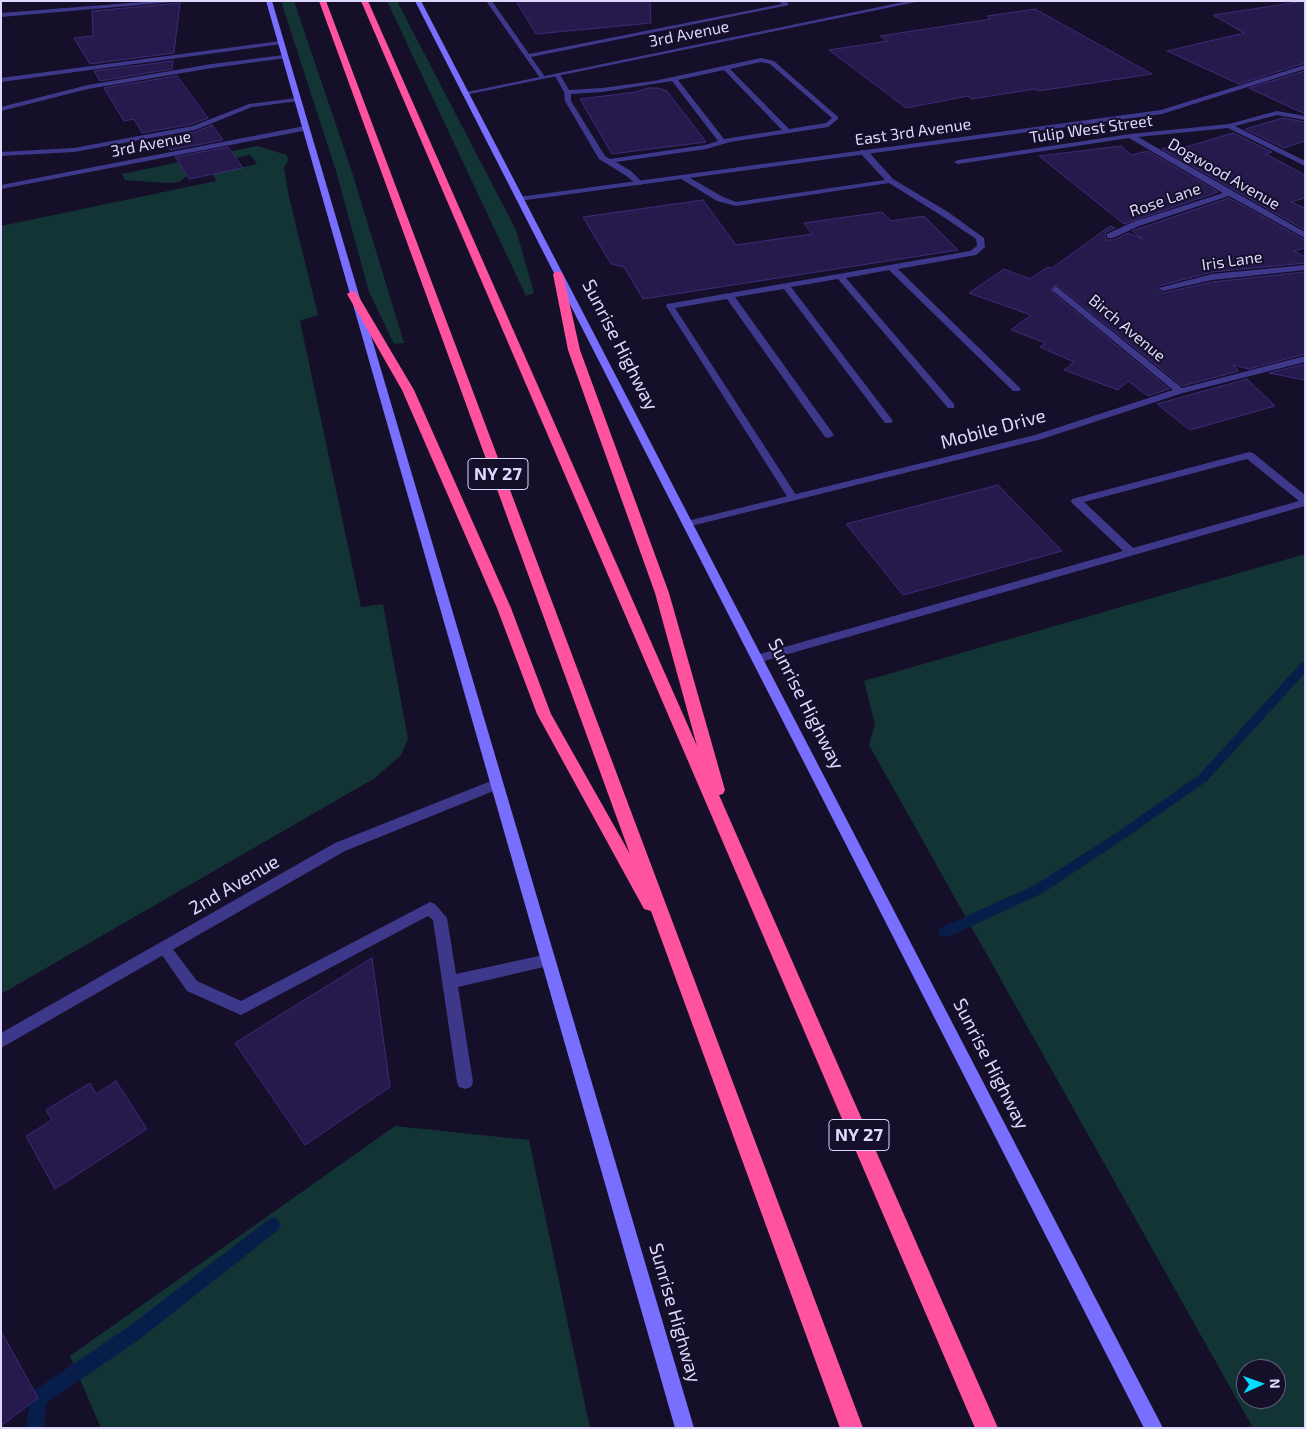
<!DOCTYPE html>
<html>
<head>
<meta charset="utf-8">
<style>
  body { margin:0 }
  #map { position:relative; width:1306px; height:1429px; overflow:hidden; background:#150f2a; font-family:"Exo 2",sans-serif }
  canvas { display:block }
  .frame { position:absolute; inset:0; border:2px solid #ded8ff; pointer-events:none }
  .north { position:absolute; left:1236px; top:1359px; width:50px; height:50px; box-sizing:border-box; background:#150f2a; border:1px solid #655f7f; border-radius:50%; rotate:88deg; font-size:14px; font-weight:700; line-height:20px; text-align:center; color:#ded8ff }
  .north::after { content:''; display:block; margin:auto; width:18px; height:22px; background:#04ddff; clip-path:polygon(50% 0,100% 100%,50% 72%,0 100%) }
</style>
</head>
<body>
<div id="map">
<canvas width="1306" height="1429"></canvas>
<div class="frame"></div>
<div class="north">N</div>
</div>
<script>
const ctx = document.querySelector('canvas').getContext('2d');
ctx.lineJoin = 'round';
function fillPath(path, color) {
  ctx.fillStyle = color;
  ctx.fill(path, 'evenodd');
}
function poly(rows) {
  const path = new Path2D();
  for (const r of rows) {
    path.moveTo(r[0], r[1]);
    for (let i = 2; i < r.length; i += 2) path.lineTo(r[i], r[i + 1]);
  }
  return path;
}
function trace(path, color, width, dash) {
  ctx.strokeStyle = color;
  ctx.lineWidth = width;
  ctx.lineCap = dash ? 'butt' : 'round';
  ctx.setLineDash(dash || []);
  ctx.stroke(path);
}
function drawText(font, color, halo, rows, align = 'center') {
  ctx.font = font + ' "Exo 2",sans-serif';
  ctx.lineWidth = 4;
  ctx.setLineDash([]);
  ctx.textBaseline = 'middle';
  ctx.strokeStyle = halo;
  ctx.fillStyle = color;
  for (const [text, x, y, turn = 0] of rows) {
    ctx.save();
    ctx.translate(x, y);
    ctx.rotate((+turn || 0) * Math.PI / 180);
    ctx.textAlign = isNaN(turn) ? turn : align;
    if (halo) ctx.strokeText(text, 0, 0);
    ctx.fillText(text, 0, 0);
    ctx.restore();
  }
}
fillPath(poly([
  [281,1,294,1,352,172,404,343,394,344,369,292,336,171],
  [387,1,397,1,516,230,534,293,526,296],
  [257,146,287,155,288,160,284,168,289,197,318,315,300,321,361,607,383,604,408,739,401,755,375,778,1,994,1,226,216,181,213,174,257,164,250,155,183,169,187,176,179,182,166,183,125,180,122,174],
  [1305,554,1305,1428,1253,1428,869,745,875,724,864,681],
  [1246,1369,1276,1369,1276,1399,1246,1399],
  [395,1126,529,1140,590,1428,101,1428,70,1356]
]), '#123434');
fillPath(poly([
  [1305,662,1305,673,1207,781,1124,839,1043,893,950,936,945,937,940,936,938,932,940,928,1035,885,1116,833,1199,775,1301,663,1305,662],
  [273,1217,278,1220,281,1225,278,1230,140,1339,46,1403,44,1428,26,1428,30,1398,32,1392,128,1327,268,1220,273,1217]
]), '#081e4a');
const building = poly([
  [516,1,650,1,651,23,536,34,516,1],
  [1305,1,1305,63,1239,84,1167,51,1244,33,1213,15,1305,1],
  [180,3,174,53,90,64,74,38,93,36,92,11,180,3],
  [1035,9,1152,74,1038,91,1035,89,972,99,968,96,906,108,829,50,888,41,880,36,991,19,987,16,1035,9],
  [173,61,172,69,100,81,94,71,173,61],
  [1305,71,1305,114,1249,88,1305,71],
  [177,76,208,118,192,124,142,133,134,119,124,121,104,88,177,76],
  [648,88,658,88,667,91,706,142,612,154,580,99,636,92,648,88],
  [1283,118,1305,122,1305,141,1284,148,1245,129,1283,118],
  [212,125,223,140,170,150,162,138,195,132,212,125],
  [1233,133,1272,152,1266,154,1305,175,1305,198,1291,202,1305,208,1305,230,1162,149,1174,146,1179,149,1233,133],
  [1121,146,1131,155,1148,151,1218,192,1124,224,1039,156,1121,146],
  [228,147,243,168,189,179,175,157,228,147],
  [1229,198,1305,240,1305,248,1294,251,1305,257,1305,263,1212,272,1159,286,1157,288,1163,293,1212,282,1305,272,1305,354,1249,369,1233,365,1239,371,1182,386,1057,285,1051,288,1052,292,1169,389,1148,396,1128,381,1118,390,1064,370,1074,362,1040,347,1046,343,1011,330,1031,315,969,293,1004,269,1030,279,1048,267,1052,268,1110,226,1115,228,1106,232,1105,238,1107,240,1114,240,1128,233,1143,239,1132,231,1229,198],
  [703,200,736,245,812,234,804,223,882,212,891,221,924,216,958,250,643,299,624,267,611,264,583,217,703,200],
  [1305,364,1305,380,1269,373,1305,364],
  [1247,379,1275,406,1190,430,1157,404,1247,379],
  [998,485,1062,551,903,595,846,524,998,485],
  [372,958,390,1087,305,1145,235,1043,372,958],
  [116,1081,147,1129,55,1189,26,1136,52,1120,46,1110,90,1083,96,1094,116,1081],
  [1,1331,38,1398,1,1426,1,1331]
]);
fillPath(building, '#261a4c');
trace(building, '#3d2b79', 1);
fillPath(poly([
  [156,1,185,1,1,17,1,13,156,1],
  [486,1,492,1,529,54,782,4,779,1,786,1,789,5,531,57,545,77,542,79,540,78,486,1],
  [280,41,283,43,282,44,1,82,1,78,280,41],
  [284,55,286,56,286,58,212,68,88,89,1,111,1,107,88,85,212,64,284,55],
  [761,58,774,61,838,117,838,119,828,127,730,142,706,149,616,162,631,171,641,181,641,185,638,185,625,175,599,159,565,101,564,92,554,74,559,73,569,90,602,88,654,81,761,58],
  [761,62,770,64,832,118,826,123,789,129,730,69,761,62],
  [724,70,782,130,724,139,678,80,724,70],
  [672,81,718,141,705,145,610,159,605,156,571,101,571,94,602,92,672,81],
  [297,98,300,100,299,101,252,107,195,130,74,152,1,156,1,152,74,148,193,126,249,104,297,98],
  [861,150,867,150,893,179,948,212,984,238,985,247,976,255,898,269,1021,389,1019,391,1013,391,889,270,846,278,954,404,954,408,948,408,838,279,791,287,893,421,891,423,885,423,784,289,735,297,834,435,829,438,825,437,727,299,675,308,798,498,793,501,788,498,666,306,667,304,970,251,977,246,976,239,942,216,889,183,736,206,717,201,678,177,685,175,723,197,736,202,885,180,861,154,861,150],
  [1249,452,1253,453,1305,495,1305,506,757,663,751,659,753,656,1123,551,1072,503,1071,501,1072,499,1249,452],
  [1247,459,1299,501,1133,548,1084,502,1247,459],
  [430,902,435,904,447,918,456,974,548,954,553,956,555,960,553,964,548,966,458,987,473,1082,471,1087,465,1089,459,1087,457,1082,433,920,428,916,241,1015,187,991,157,948,159,944,164,942,169,944,197,981,241,1001,430,902]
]), '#3e388b');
fillPath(poly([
  [1305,65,1305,69,1162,114,519,201,515,199,519,197,1161,110,1305,65],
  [1277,111,1305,116,1305,120,1277,115,1235,126,1305,161,1305,166,1228,128,1138,137,1305,232,1305,238,1229,196,1139,226,1113,238,1107,238,1107,234,1133,222,1223,193,1129,138,958,164,954,162,958,160,1130,134,1229,124,1277,111],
  [1305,265,1305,270,1212,280,1163,291,1159,288,1212,274,1305,265],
  [1056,286,1182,388,1305,356,1305,362,1183,393,1042,439,687,527,682,524,687,521,1035,435,1173,390,1053,291,1052,289,1056,286],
  [496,779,501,780,503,784,501,788,345,851,1,1048,1,1033,335,843,496,779]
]), '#3e388b');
fillPath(poly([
  [908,1,921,1,465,95,462,93,908,1],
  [305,126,309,128,308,130,1,189,1,185,305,126]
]), '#3e388b');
fillPath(poly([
  [266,1,272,1,694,1428,675,1428,266,1],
  [415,1,421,1,1163,1428,1144,1428,415,1]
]), '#786fff');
fillPath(poly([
  [319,1,326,1,863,1428,840,1428,651,911,644,909,537,714,497,608,402,390,347,294,352,291,356,292,414,390,511,608,551,714,630,854,319,1],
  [361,1,368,1,697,746,655,593,568,350,553,274,558,271,563,274,580,350,669,593,725,790,723,794,719,795,998,1428,975,1428,361,1]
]), '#ff539f');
drawText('16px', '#ded8ff', '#150f2a', [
  ["3rd Avenue",689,34,-11],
  ["Tulip West Street",1091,129,-8],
  ["East 3rd Avenue",913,132,-8],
  ["3rd Avenue",151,144,-11],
  ["Dogwood Avenue",1224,174,30],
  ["Rose Lane",1165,200,-19],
  ["Iris Lane",1232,261,-8],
  ["Birch Avenue",1127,328,40]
]);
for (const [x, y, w] of [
  [498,474,60],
  [859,1135,60]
]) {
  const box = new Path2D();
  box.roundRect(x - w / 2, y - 15.5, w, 31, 4);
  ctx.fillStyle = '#150f2a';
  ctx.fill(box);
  trace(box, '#ded8ff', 1);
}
drawText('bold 18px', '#ded8ff', null, [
  ["NY 27",498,474],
  ["NY 27",859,1135]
]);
drawText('19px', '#ded8ff', '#150f2a', [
  ["Sunrise Highway",620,345,63],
  ["Mobile Drive",993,429,-15],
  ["Sunrise Highway",806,704,63],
  ["2nd Avenue",234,885,-30],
  ["Sunrise Highway",991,1064,63],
  ["Sunrise Highway",675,1313,74]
]);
</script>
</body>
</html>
